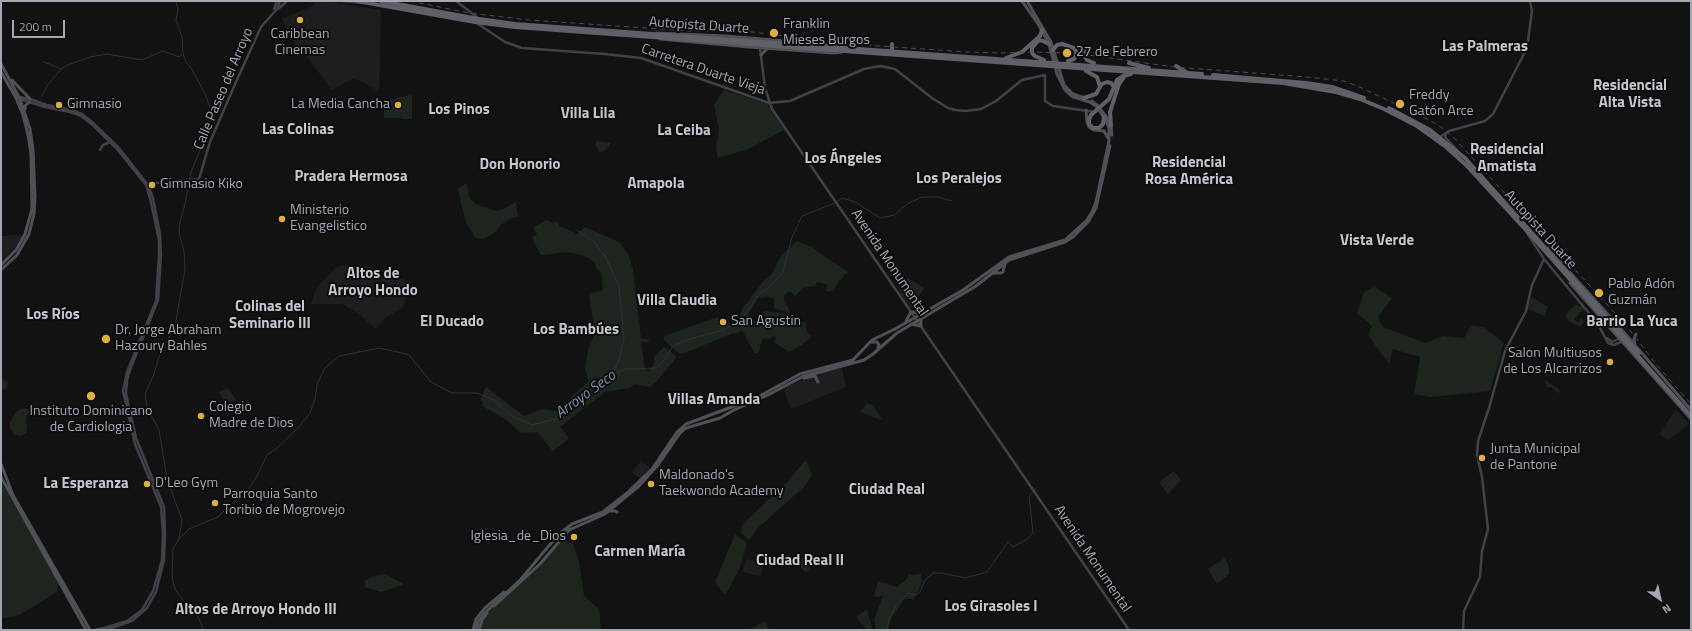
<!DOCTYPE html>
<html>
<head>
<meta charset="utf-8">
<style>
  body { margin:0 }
  #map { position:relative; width:1692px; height:631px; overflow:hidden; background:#121213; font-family:"Titillium Web",sans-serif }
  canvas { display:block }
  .frame { position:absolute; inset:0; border:2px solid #a5a8b2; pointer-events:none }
  .north { position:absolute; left:1640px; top:579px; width:40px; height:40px; -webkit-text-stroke:3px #0d0d0e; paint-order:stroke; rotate:146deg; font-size:11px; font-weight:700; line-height:16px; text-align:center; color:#a5a8b2 }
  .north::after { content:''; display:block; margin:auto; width:14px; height:18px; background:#a5a8b2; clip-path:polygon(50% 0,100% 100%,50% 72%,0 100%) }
  .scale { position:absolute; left:12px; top:20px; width:53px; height:18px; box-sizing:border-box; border:2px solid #a5a8b2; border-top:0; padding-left:5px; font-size:12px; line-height:14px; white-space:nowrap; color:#a5a8b2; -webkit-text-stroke:3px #0d0d0e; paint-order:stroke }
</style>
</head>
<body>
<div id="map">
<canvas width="1692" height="631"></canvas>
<div class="frame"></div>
<div class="north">N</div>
<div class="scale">200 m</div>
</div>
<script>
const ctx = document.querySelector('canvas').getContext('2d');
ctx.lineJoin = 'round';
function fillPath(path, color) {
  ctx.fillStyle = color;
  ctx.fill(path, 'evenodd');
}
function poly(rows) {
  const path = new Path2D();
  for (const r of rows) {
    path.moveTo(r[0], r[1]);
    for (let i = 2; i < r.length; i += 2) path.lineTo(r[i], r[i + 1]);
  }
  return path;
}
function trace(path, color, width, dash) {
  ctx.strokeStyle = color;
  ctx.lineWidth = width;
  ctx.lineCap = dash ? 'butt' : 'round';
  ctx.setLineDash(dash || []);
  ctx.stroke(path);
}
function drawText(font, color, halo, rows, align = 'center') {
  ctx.font = font + ' "Titillium Web",sans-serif';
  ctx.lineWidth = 4;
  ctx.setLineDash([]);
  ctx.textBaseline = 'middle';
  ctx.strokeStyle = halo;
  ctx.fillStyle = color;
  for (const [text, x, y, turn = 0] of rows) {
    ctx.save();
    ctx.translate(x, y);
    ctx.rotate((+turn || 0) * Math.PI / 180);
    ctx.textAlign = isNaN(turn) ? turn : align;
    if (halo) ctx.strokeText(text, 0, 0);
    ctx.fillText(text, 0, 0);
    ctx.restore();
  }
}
fillPath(poly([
  [315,1,338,3,381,10,379,91,354,78,332,90,307,57,299,52,282,19,314,5],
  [21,235,21,239,15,247,1,262,1,236],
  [346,265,371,266,380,273,412,282,403,307,385,318,376,329,359,314,342,304,311,304,315,292,321,283,336,267],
  [842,368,846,387,791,409,784,391,787,387,816,374],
  [1676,409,1689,424,1668,440,1659,434],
  [641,461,650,468,641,479,632,472],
  [746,559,763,563,761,577,743,572]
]), '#1e1e20');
fillPath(poly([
  [724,90,767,104,784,130,748,149,718,158,716,148,719,129,714,105],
  [412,95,412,119,402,119,401,118,384,118,384,101],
  [597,141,611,143,606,150,600,153,595,144],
  [467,183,469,197,476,204,496,211,503,209,516,202,518,217,512,218,502,224,494,233,485,238,479,239,475,237,465,220,458,189],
  [335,204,351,208,347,217,332,217],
  [546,220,554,223,556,221,559,224,559,226,573,232,576,235,585,227,619,242,628,254,633,270,641,339,648,339,649,342,641,342,645,370,649,371,654,364,654,357,664,347,676,356,675,359,658,380,650,387,635,384,629,388,605,392,560,427,569,438,553,451,537,432,521,433,505,419,482,406,483,402,480,400,486,387,524,416,543,409,556,411,589,381,585,369,588,349,595,335,589,294,603,290,601,272,596,268,594,261,584,256,569,252,543,255,540,254,532,238,537,234,533,227,542,223],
  [797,241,812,247,828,259,849,272,844,275,833,290,827,292,827,285,823,283,817,282,815,286,803,288,795,296,790,291,784,295,784,302,788,307,790,313,774,308,774,298,766,297,758,298,749,313,750,318,756,321,765,311,785,314,793,322,805,322,807,332,812,336,803,344,789,352,774,342,776,337,774,336,770,339,764,338,761,342,759,352,755,354,742,330,737,334,734,333,682,354,677,352,664,340,664,336,718,317,720,326,729,323,731,325,740,316,742,309,764,280,772,274,781,256],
  [908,278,924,288,911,308,899,291],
  [1375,287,1392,298,1378,317,1383,327,1425,343,1443,336,1464,338,1471,326,1483,327,1504,343,1490,391,1431,397,1414,394,1420,357,1393,349,1389,364,1368,335,1372,326,1357,313,1364,292],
  [1531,297,1548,307,1544,316,1528,309],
  [1576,304,1579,307,1581,305,1584,309,1574,319,1578,322,1581,318,1583,320,1584,322,1580,327,1568,321,1565,315],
  [1,378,8,382,6,388,2,390,1,389],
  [1545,380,1559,389,1560,392,1558,393,1551,387,1547,388],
  [228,388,236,400,227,406,219,392],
  [867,403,874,406,882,420,860,412],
  [25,408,30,410,26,419,27,426,26,433,21,436,15,435,10,429,10,422,16,412,20,409],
  [807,461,812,475,805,486,759,527,750,539,748,539,741,533,742,526,746,521,788,481,804,462],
  [1174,471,1181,480,1168,494,1159,482],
  [1,481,59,583,57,592,39,603,19,615,6,618,1,618],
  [735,534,747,543,739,570,736,569,738,571,730,587,725,594,720,589,715,582],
  [563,539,573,544,579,561,584,596,599,609,601,630,476,630,478,623],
  [814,556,816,559,806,573,794,559],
  [1225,558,1229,567,1229,574,1217,584,1208,569],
  [909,573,912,575,921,574,922,582,914,599,904,599,891,619,888,630,876,630,874,620,883,595,878,597,874,596,878,581,897,587,908,578],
  [385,574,404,584,381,592,365,587,365,581,371,577],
  [867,609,871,625,872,630,867,630,856,617],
  [765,621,769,630,749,630,751,629]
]), '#1e251f');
trace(poly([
  [176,1,178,10,176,20,182,37,183,54,186,62,192,69,206,96,212,113,205,138,191,172,185,204,180,222,179,233,184,251,185,269,175,326,159,357,154,374,145,394,147,408,159,430,167,479,182,520,179,539,173,549,172,577,175,589,183,600,197,615,203,627,201,630],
  [44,62,61,69],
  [42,96,47,86,61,69,68,65,90,57,107,54,142,60,163,51,179,57,182,54],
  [837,202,842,198,855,202,880,218,895,215,907,204,922,197,938,197,952,201],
  [799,222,802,216,835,203],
  [577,230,594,242,605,256,619,286,624,338,619,360,613,373],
  [179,539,189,529,218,517,226,509,246,493,257,476,267,455,277,448,298,428,310,413,315,399,317,385,324,369,339,356,379,348,402,353,409,355,431,382,452,393,477,393,494,400,510,415,532,425,559,418,598,383,613,374,625,369,657,368,664,360,673,346,693,338,720,331,740,322,759,294,771,286,783,272,792,237,798,225],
  [887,630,889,619,895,607,908,593,916,595,920,592,925,580,933,573,942,573,965,578,987,572,1008,542,1013,547,1026,540,1033,533,1029,496,1036,488]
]), '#2d333a', 1);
trace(poly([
  [342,1,365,3],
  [456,1,478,18],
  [274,9,277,1],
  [278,9,287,1],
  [478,24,505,42,522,48,605,54,641,58,769,103,790,101,864,69,880,66,895,69,932,98,948,108,955,110,965,111,981,109,996,101,1022,80,1045,75,1045,101,1053,106,1095,112],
  [760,48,765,88,772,109,1129,630],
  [15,96,30,99,47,105,71,110,82,114,91,121,119,148,148,185,153,198,160,234,161,255,158,300,130,370,127,380,126,394,136,438,164,507,165,535,164,560,156,592,147,608,132,621,106,630],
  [20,99,45,107,70,112,81,116,94,126,117,149,146,185,150,198,159,240,159,255,156,301,127,372,123,391,135,444,161,507,163,533,162,560,153,591,142,610,127,621,101,629],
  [1446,133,1445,137,1458,151],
  [1440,137,1449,131,1485,121,1493,114,1527,48,1532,11,1530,1],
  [100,150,103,145,110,142],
  [147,184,199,179,210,142,236,82,261,27,277,9,280,1],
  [1527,233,1544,259,1598,324,1608,343,1614,345,1623,341],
  [1607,338,1612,342,1620,338],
  [1463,630,1464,611,1480,577,1482,551,1488,529,1482,477,1477,455,1478,441,1489,408,1505,351,1526,311,1532,285,1544,259]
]), '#414247', 2.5);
trace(poly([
  [1027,1,1051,42,1064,85,1073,94,1085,98],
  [656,33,726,36,832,45],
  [660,39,749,47,834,53,842,52],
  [761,55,767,49],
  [1,64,20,99,30,129,33,149,35,197,34,214,29,234,17,255,1,270],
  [1,72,16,98,23,115,28,135,31,154,32,209,25,234,16,250,1,265],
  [12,80,30,99],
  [1092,101,1098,106,1108,119,1111,126,1112,135],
  [25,109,25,106,29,102],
  [1086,110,1087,122,1089,127,1094,130,1104,131,1108,138],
  [1548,248,1621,329,1691,410],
  [1003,272,1005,264],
  [994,273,1001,273],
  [1570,283,1691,419],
  [906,321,911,312,920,313],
  [911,324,921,326,921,318],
  [872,342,877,342,879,345,878,348],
  [1635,345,1634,339,1636,334],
  [804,378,815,376,818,382],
  [1,464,13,495,90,630],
  [1,477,86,630],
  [610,511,615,511,617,512],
  [494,606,540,564,569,530,605,514,639,486,658,465,680,433,686,428,720,418,734,410,768,395,802,377,864,360,873,354,897,333,976,286,1009,260,1065,242,1073,237,1088,222,1096,208,1110,146],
  [96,630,102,629],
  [473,630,476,619,485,608,504,592],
  [476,630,478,622,485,613,521,579,558,535,572,524,603,512,627,493,652,469,677,432,686,424,756,398,800,374,853,360,872,340,895,329,963,290,1009,257,1065,240,1087,220,1092,212,1096,202,1109,141,1109,128,1106,121,1097,107,1090,102,1073,97,1065,90,1057,74,1049,44,1038,24,1022,1],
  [479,630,482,620,487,613]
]), '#4f5156', 3);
trace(poly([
  [357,1,475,22,515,27,1283,83,1336,92,1360,99,1384,109,1417,126,1445,146,1466,165,1536,241,1691,416],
  [381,1,479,19,515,24,1202,74],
  [892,44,892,51],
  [1053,50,1057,45,1062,44,1074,48,1076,51,1076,56,1074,59,1068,61],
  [1085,51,1085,57,1087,60,1094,63],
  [1006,58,1022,52,1040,36,1042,30],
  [1044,60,1035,56,1032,53,1032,48,1039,40,1043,41,1049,44],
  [1129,63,1149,68],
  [1176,66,1186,72],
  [1213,75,1306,83,1332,87,1364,98],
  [1100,87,1102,84,1107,82,1111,83,1114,87],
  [1084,98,1096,94,1100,87,1097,77,1086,71],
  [1389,108,1430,130,1465,158,1639,353],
  [1104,117,1103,124,1099,128,1093,128,1089,124,1089,120,1091,115,1109,99,1117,80,1123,76,1131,74],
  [1111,126,1110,112,1119,84,1124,77]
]), '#606168', 4);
trace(poly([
  [410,1,469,13,529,20,690,31,744,31,850,44,967,52,1000,53,1034,52,1067,53,1096,56,1174,67,1307,77,1344,81,1362,88,1427,119,1441,127,1453,137,1625,324,1656,364,1691,404]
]), '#4c4d52', 1, [5, 4]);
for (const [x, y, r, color] of [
  [300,20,4,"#dbaf42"],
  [774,33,5,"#dbaf42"],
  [1067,53,5,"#dbaf42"],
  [1400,104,5,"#dbaf42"],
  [59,105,4,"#dbaf42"],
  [398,105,4,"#dbaf42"],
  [152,185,4,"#dbaf42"],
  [282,219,4,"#dbaf42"],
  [1599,293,5,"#dbaf42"],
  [723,322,4,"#dbaf42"],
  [106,339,5,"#dbaf42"],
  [1610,362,4,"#dbaf42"],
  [91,396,5,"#dbaf42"],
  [201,416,4,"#dbaf42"],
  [1482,458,4,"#dbaf42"],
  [147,484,4,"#dbaf42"],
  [651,484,4,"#dbaf42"],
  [215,503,4,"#dbaf42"],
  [574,537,4,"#dbaf42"]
]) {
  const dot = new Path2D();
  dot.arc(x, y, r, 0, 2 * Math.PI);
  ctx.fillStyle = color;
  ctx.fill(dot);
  trace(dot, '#0d0d0e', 1.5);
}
drawText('14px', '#a5a8b2', '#0d0d0e', [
  ["Franklin",783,25],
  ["Mieses Burgos",783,41],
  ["Caribbean",300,35,"center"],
  ["Cinemas",300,51,"center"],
  ["27 de Febrero",1076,53],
  ["Freddy",1409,96],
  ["Gatón Arce",1409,112],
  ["Gimnasio",67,105],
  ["La Media Cancha",390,105,"right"],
  ["Gimnasio Kiko",160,185],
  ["Ministerio",290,211],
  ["Evangelistico",290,227],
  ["Pablo Adón",1608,285],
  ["Guzmán",1608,301],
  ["San Agustin",731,322],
  ["Dr. Jorge Abraham",115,331],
  ["Hazoury Bahles",115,347],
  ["Salon Multiusos",1602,354,"right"],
  ["de Los Alcarrizos",1602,370,"right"],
  ["Colegio",209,408],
  ["Madre de Dios",209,424],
  ["Instituto Dominicano",91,412,"center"],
  ["de Cardiologia",91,428,"center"],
  ["Junta Municipal",1490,450],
  ["de Pantone",1490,466],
  ["Maldonado's",659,476],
  ["Taekwondo Academy",659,492],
  ["D'Leo Gym",155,484],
  ["Parroquia Santo",223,495],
  ["Toribio de Mogrovejo",223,511],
  ["Iglesia_de_Dios",566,537,"right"]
], 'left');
drawText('14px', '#a5a8b2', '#0d0d0e', [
  ["Autopista Duarte",699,26,4],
  ["Carretera Duarte Vieja",703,70,19],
  ["Calle Paseo del Arroyo",224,89,-67],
  ["Autopista Duarte",1540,230,48],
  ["Avenida Monumental",889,263,56],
  ["Avenida Monumental",1092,559,56]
]);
drawText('bold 15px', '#c5c7ce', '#0d0d0e', [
  ["Las Palmeras",1485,47],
  ["Residencial",1630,86],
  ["Alta Vista",1630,103],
  ["Los Pinos",459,110],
  ["Villa Lila",588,114],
  ["Las Colinas",298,130],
  ["La Ceiba",684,131],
  ["Residencial",1507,150],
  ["Amatista",1507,167],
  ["Los Ángeles",843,159],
  ["Residencial",1189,163],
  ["Rosa América",1189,180],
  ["Don Honorio",520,165],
  ["Pradera Hermosa",351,177],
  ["Los Peralejos",959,179],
  ["Amapola",656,184],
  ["Vista Verde",1377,241],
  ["Altos de",373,274],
  ["Arroyo Hondo",373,291],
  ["Villa Claudia",677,301],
  ["Colinas del",270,307],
  ["Seminario III",270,324],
  ["Los Ríos",53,315],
  ["El Ducado",452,322],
  ["Barrio La Yuca",1632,322],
  ["Los Bambúes",576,330],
  ["Villas Amanda",714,400],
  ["La Esperanza",86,484],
  ["Ciudad Real",887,490],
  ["Carmen María",640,552],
  ["Ciudad Real II",800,561],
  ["Los Girasoles I",991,607],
  ["Altos de Arroyo Hondo III",256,610]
]);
drawText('italic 15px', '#7f93a9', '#0d0d0e', [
  ["Arroyo Seco",586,395,-36]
]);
</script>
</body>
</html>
